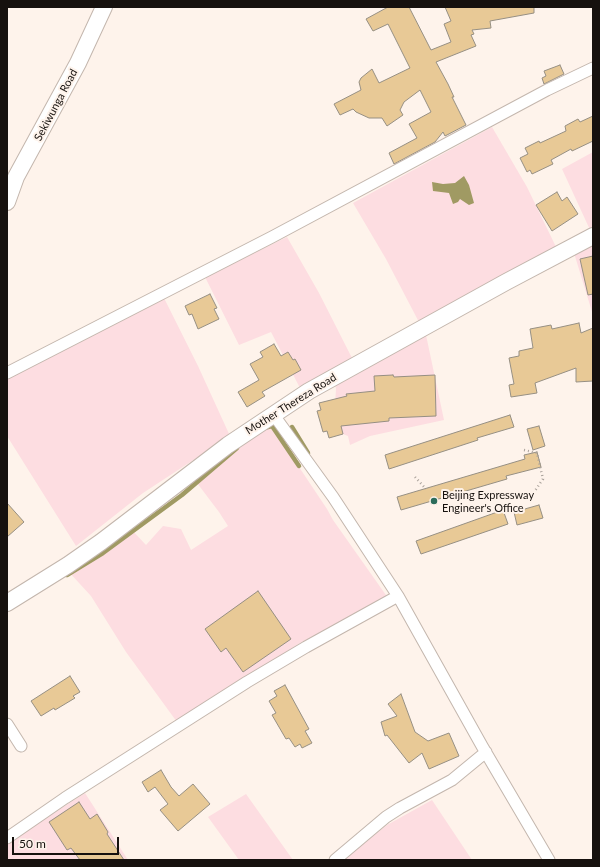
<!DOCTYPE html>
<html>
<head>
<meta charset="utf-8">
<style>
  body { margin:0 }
  #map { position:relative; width:600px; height:867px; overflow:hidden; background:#fef3eb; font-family:Lato,sans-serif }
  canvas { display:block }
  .frame { position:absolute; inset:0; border:8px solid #16110e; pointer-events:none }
  .scale { position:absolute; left:12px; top:837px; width:107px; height:18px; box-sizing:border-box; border:2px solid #16110e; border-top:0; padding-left:5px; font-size:12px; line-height:14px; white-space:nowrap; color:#16110e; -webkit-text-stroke:3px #fef3eb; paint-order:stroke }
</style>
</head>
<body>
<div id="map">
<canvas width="600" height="867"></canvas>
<div class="frame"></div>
<div class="scale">50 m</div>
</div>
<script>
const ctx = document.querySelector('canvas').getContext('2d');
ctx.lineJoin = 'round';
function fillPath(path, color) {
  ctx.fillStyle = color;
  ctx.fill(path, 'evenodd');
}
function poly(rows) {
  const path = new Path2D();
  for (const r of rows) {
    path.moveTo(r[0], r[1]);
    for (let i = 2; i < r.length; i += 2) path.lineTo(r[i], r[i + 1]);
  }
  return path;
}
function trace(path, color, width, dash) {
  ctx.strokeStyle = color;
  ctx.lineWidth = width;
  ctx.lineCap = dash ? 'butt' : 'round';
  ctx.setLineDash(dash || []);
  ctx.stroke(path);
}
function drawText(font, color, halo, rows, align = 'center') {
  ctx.font = font + ' Lato,sans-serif';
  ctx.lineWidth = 4;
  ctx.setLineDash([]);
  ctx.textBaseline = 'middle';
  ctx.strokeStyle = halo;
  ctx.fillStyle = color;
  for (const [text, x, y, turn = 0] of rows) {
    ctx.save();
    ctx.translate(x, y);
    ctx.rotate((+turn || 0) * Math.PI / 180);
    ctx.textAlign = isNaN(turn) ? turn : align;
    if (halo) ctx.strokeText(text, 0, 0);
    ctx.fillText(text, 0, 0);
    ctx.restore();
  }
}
fillPath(poly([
  [492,127,527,187,557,249,421,326,386,259,353,203],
  [593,152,593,231,591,232,562,169],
  [287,237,319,293,353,360,300,388,271,332,239,345,205,277],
  [593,243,593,315,574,253],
  [164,298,198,366,230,436,143,493,76,546,7,436,7,376],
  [426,335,444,420,370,436,350,445,348,436,343,434,335,405,336,389,335,383],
  [270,427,279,437,327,509,333,520,388,598,300,643,177,722,126,652,91,596,68,571,130,528,146,545,163,526,181,529,191,550,228,526,219,512,194,479,241,441],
  [85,793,128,860,7,860,7,843],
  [246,794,293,860,239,860,208,817],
  [432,800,472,860,343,860,387,825]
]), '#fddde1');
fillPath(poly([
  [464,176,469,185,474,203,469,205,460,199,458,202,453,204,449,193,433,191,432,182,443,184,455,183]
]), '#a09a63');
trace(poly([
  [292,427,308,453],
  [264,428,272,426,299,466],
  [67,575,103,553,182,495,237,448]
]), '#a09a63', 4.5);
const building = poly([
  [388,7,409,7,431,50,451,42,444,24,451,21,445,7,534,7,534,13,490,21,491,28,472,30,474,34,471,35,476,46,436,62,448,84,454,97,452,97,466,125,445,136,443,132,435,142,394,164,389,153,417,138,409,124,431,112,420,90,404,102,400,110,403,115,387,126,382,118,369,118,356,112,353,109,340,115,334,104,361,90,359,82,361,78,372,69,379,83,410,68,388,24,373,31,366,19,388,7],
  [560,65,564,74,544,84,542,78,546,76,544,71,560,65],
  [593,116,593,141,572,151,571,149,551,160,553,164,532,174,530,170,527,172,520,158,528,154,525,148,539,141,540,143,566,131,565,126,578,119,580,122,593,116],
  [557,192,562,201,567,197,578,214,552,231,536,205,557,192],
  [593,256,593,294,588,295,580,259,593,256],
  [210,294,217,308,214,309,219,319,198,329,192,314,189,315,185,306,210,294],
  [579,323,581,333,593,328,593,381,576,382,576,368,535,383,537,393,511,397,509,385,514,384,509,358,519,356,519,351,533,348,530,329,551,325,552,329,579,323],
  [274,344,281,356,288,352,293,360,295,359,301,370,262,392,265,396,247,407,238,392,259,380,250,364,263,357,260,352,274,344],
  [393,375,394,377,435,375,436,416,389,418,389,421,341,426,343,434,329,438,327,431,323,432,317,411,321,410,319,403,347,396,346,394,375,391,374,376,393,375],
  [510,415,514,427,477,438,478,440,389,469,385,455,510,415],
  [539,426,545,446,533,450,527,429,539,426],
  [537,452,541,467,506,476,507,479,401,510,397,497,525,459,524,455,537,452],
  [7,503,24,522,7,537,7,503],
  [539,505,543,518,517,525,514,512,539,505],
  [503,510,508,524,421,554,416,541,503,510],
  [258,591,291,639,243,672,226,648,221,652,205,629,258,591],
  [70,676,80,692,73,696,75,698,55,710,54,708,41,716,31,701,70,676],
  [285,685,309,729,305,731,312,743,302,748,300,744,295,747,289,738,286,739,272,715,276,713,269,701,277,696,274,691,285,685],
  [401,694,415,732,428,741,449,733,459,756,429,769,422,753,409,763,387,735,385,736,381,722,397,716,388,704,401,694],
  [161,770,171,787,179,796,193,784,210,804,178,831,160,810,168,804,155,787,148,792,142,782,161,770],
  [79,802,90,819,97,814,108,832,107,834,124,860,80,860,71,848,67,850,49,822,79,802]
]);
fillPath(building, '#e8c996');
trace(building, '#968f83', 1);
const street = poly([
  [7,373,272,237,547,90,593,68],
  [273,414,333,497,398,596,482,746,549,860],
  [7,724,21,746],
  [7,838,65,798,247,682,306,647,398,596],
  [335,860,386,817,400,808,452,780,486,752]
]);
const secondary = poly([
  [7,202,16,177,78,63,104,7],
  [7,603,68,565,101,542,228,445,309,391,506,282,593,236]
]);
trace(street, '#c3b6ad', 13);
trace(secondary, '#c3b6ad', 18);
trace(poly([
  [524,450,537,453,543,479,528,501],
  [415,477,426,489]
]), '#aaa29b', 2.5, [1, 3]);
trace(street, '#fff', 11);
trace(secondary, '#fff', 16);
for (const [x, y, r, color] of [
  [434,501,4,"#2c6c5b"]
]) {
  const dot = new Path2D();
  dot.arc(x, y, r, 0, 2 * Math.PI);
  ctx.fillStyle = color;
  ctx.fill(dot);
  trace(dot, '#fef3eb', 1.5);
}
drawText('11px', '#16110e', '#fef3eb', [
  ["Sekiwunga Road",56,105,-62],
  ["Mother Thereza Road",291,404,-32]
]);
drawText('11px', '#16110e', '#fef3eb', [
  ["Beijing Expressway",442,495],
  ["Engineer's Office",442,508]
], 'left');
</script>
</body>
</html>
